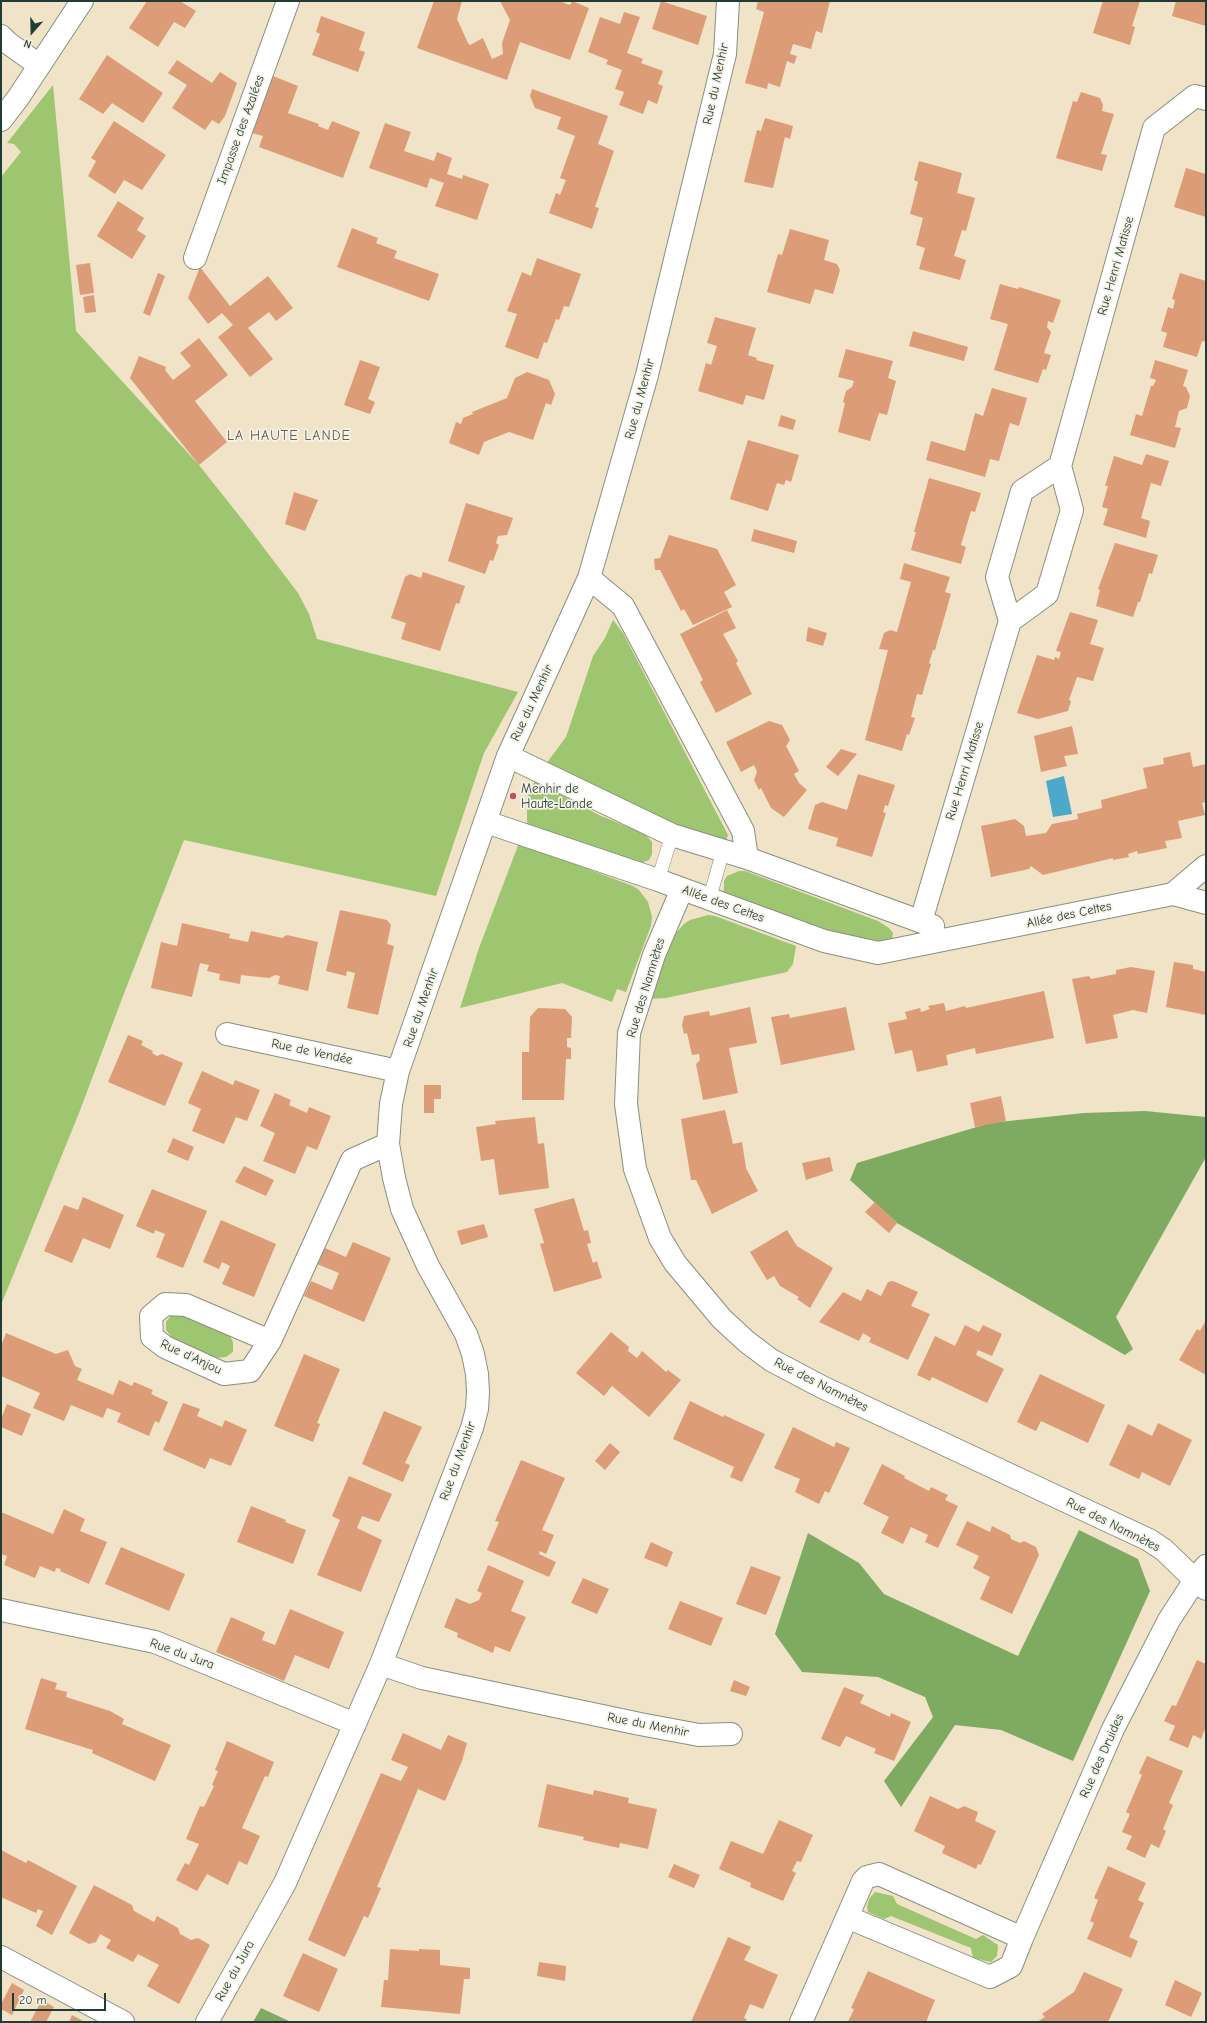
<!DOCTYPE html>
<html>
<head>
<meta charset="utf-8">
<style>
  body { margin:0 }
  #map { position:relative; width:1207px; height:2023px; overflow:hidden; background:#f0e3c7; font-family:"Comic Neue",sans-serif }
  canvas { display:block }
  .frame { position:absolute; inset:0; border:2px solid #1f3d34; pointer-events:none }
  .north { position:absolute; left:12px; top:12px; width:40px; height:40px; -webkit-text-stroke:3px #f7f3e8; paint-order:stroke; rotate:200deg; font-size:11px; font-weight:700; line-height:16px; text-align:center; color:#1f3d34 }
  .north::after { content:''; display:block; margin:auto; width:14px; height:18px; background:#1f3d34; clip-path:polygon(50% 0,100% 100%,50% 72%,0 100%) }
  .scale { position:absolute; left:12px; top:1993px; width:94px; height:18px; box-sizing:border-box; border:2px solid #1f3d34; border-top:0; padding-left:5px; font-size:12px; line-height:14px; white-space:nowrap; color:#1f3d34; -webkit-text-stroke:3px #f7f3e8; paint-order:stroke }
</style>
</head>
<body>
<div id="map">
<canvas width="1207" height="2023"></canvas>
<div class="frame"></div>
<div class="north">N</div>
<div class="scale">20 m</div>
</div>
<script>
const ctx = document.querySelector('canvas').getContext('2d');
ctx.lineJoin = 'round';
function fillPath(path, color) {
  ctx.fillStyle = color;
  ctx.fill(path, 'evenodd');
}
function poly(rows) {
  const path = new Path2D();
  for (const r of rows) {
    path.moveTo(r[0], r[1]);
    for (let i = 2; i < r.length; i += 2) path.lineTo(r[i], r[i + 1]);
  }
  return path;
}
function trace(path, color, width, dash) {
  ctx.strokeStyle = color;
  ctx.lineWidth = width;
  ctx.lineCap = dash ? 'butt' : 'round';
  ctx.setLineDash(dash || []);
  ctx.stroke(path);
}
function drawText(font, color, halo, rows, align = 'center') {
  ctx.font = font + ' "Comic Neue",sans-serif';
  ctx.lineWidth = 3.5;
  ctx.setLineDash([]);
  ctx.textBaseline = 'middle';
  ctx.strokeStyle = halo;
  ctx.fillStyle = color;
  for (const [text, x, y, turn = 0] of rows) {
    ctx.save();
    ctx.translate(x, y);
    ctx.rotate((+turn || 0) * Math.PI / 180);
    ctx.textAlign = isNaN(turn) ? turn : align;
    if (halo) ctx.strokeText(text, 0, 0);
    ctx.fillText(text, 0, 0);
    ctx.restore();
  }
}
fillPath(poly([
  [53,85,76,331,199,465,245,523,298,593,309,614,317,639,518,692,484,753,436,896,184,840,123,996,79,1113,1,1305,1,177,21,152,14,144,7,143],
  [613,620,623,633,728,835,725,843,624,804,546,764,566,737,593,656,605,638],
  [535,781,599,815,645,834,652,842,652,854,649,860,639,864,527,824,527,798],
  [519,843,633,886,639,890,648,902,652,917,651,926,626,992,617,989,612,1002,562,983,460,1008,479,948],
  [739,871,745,871,878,921,889,928,893,933,892,941,865,945,724,893,724,881,727,876],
  [708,915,715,916,796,946,793,964,787,972,666,998,650,999,674,935,684,924,690,920],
  [180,1312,228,1332,233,1342,233,1352,226,1357,217,1358,173,1339,166,1330,166,1322,171,1315],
  [875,1892,893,1896,897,1904,976,1939,983,1935,998,1945,997,1956,991,1962,973,1958,971,1948,891,1916,884,1919,868,1912,867,1907,869,1899]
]), '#9ec570');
fillPath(poly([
  [1145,1111,1206,1117,1206,1157,1116,1317,1133,1349,1125,1355,897,1223,850,1180,857,1163,990,1123,1084,1113],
  [1079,1530,1138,1559,1150,1591,1073,1761,1001,1730,955,1725,901,1807,884,1781,933,1717,925,1697,878,1677,802,1672,775,1634,808,1533,859,1563,884,1594,1018,1656],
  [261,2008,291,2022,253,2022]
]), '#7eaa62');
fillPath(poly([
  [1064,776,1072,814,1053,817,1046,781]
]), '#4da9cb');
fillPath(poly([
  [147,1,180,1,196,11,185,28,174,22,158,47,129,28],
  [434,1,462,1,457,19,468,43,470,45,483,38,492,59,503,54,502,43,510,20,500,1,559,1,570,5,572,1,589,8,570,60,520,42,507,80,417,48],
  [661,1,707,16,698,45,652,29],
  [758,1,830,1,822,33,816,31,811,49,793,44,790,54,797,56,794,64,787,61,780,87,768,83,767,89,745,83,764,12,756,9],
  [1103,1,1140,1,1132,26,1135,27,1130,45,1093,33],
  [1176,1,1206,1,1206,26,1172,16],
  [624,12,640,17,627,53,643,59,641,63,663,71,658,84,663,86,657,104,648,100,643,114,619,105,624,92,615,89,622,70,606,64,608,60,588,52,600,17,620,24],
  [321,16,365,32,359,50,365,52,358,72,312,55,320,34,316,32],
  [107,55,163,93,143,123,112,103,103,114,79,99],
  [177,60,212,83,220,72,237,83,225,116,219,124,212,120,205,130,172,108,187,85,168,73],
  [273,76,298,86,288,113,319,124,318,126,328,130,332,121,360,132,343,178,259,147,263,136,252,133],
  [532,89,608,116,598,144,614,151,595,207,599,208,592,229,549,213,556,193,560,195,566,180,560,178,575,136,557,129,561,117,535,108,530,96],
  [1081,92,1100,98,1103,105,1102,111,1114,114,1101,154,1107,155,1102,171,1056,158,1073,101,1077,102],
  [765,118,793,126,790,139,785,137,773,188,744,182,757,130,761,131],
  [114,121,166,155,142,190,124,180,115,194,88,176,96,161,91,158],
  [385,123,411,132,404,151,434,161,437,152,452,158,447,174,462,179,463,175,489,184,477,220,435,206,444,183,430,178,427,188,369,168],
  [919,161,962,173,957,193,975,198,966,231,962,230,954,256,966,260,960,280,919,269,925,248,916,245,923,218,910,214,918,182,914,180],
  [1186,168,1206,174,1206,217,1174,207],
  [118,201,144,218,137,230,146,236,132,259,97,236],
  [352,228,378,238,376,243,397,251,394,258,439,274,429,301,337,267],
  [790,229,829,240,824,260,837,264,840,270,833,294,815,289,810,304,767,292,778,254,782,255],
  [537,258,581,274,569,307,564,306,559,320,556,319,547,343,544,342,538,359,505,347,517,314,507,311,522,272,531,276],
  [90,263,94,293,80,295,76,265],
  [200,267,230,306,268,276,293,308,276,321,269,312,248,328,273,359,250,377,218,337,233,325,222,313,208,324,188,298],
  [158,273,165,276,150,316,143,313],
  [1180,273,1206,281,1206,342,1202,341,1197,357,1163,347,1167,333,1161,331,1168,307,1173,309,1175,300,1172,299],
  [1000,284,1018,289,1019,287,1061,300,1053,323,1048,321,1047,327,1051,332,1044,353,1051,355,1046,370,1043,369,1038,383,994,370,1008,324,990,319],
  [94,295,96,312,85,313,83,297],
  [715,317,756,328,748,355,757,358,756,360,774,365,764,400,746,395,743,405,698,391,706,363,711,365,717,346,707,343],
  [913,331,968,347,964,361,909,346],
  [199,338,228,375,195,401,227,442,199,465,130,378,139,356,166,367,165,370,173,380,191,366,180,353],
  [846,349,893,361,888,378,896,381,887,415,879,413,870,441,838,432,845,403,843,402,846,391,852,387,854,381,838,377],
  [360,360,380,367,368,399,375,402,370,414,344,405],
  [1155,360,1188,370,1183,386,1186,387,1190,396,1187,408,1179,411,1175,427,1181,428,1175,448,1130,435,1136,414,1142,416,1151,386,1153,386,1156,380,1150,378],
  [527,372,549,380,555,394,551,405,546,403,533,440,509,432,484,442,479,455,449,443,456,422,461,424,463,418,473,414,472,412,507,398,515,378],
  [992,388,1027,398,1019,426,1010,423,999,461,990,459,985,477,926,460,931,441,965,451,975,413,983,416],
  [781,415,796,420,793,430,778,426],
  [748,440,799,455,791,482,786,480,784,485,777,483,768,511,730,499],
  [1146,454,1169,461,1161,486,1151,483,1141,518,1150,521,1146,538,1103,525,1108,509,1102,507,1108,486,1105,486,1114,456,1142,465],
  [929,478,981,493,975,512,971,511,961,545,966,547,961,564,911,550,916,532,914,532],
  [294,492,318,500,305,531,285,524],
  [466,503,513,518,507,535,498,536,496,543,499,545,493,561,490,560,485,574,448,561],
  [754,529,797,541,794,553,751,541],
  [669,535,717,549,736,585,724,592,732,607,693,625,684,609,681,611,660,570,655,570,654,559,660,558],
  [1115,543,1158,555,1152,574,1149,573,1140,602,1138,602,1133,617,1096,606,1100,590,1098,589],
  [904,563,950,577,945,592,951,594,935,650,933,650,929,663,931,664,922,695,917,694,911,717,915,718,909,735,907,734,902,751,865,740,888,650,879,649,884,633,890,630,897,632,911,582,900,579],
  [423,572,465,586,459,604,456,603,440,651,401,639,406,623,391,618,405,577,410,574,421,578],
  [727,610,736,628,723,634,738,661,736,663,752,694,716,713,700,682,703,680,680,634],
  [1070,612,1098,620,1090,644,1104,648,1093,681,1077,677,1069,700,1071,701,1068,711,1038,719,1017,713,1037,655,1054,660,1055,657,1059,659,1061,652,1056,651],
  [808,627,827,633,823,646,806,641],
  [769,721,782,725,790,740,786,746,799,771,794,774,799,783,807,790,784,817,771,808,761,788,759,790,754,780,757,772,754,765,741,772,726,742],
  [1072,726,1078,754,1064,756,1067,766,1041,772,1034,736],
  [841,749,857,754,838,776,826,767],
  [1190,752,1193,767,1206,764,1206,802,1202,803,1205,815,1178,821,1182,838,1165,841,1167,848,1138,854,1137,851,1128,854,1129,857,1113,860,1113,858,1043,875,1031,866,1029,869,991,877,981,826,1015,819,1024,826,1026,836,1046,833,1052,824,1078,819,1077,814,1102,808,1101,800,1147,788,1143,768,1164,764,1163,758],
  [858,774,895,785,888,806,885,805,883,812,886,813,872,857,836,846,838,838,808,829,815,805,822,802,847,810],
  [340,910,387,920,391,925,387,944,394,946,378,1015,347,1008,355,973,347,971,346,976,326,971],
  [182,923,230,934,229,938,248,942,251,931,282,938,287,935,318,942,308,991,278,984,280,976,275,975,269,978,241,975,240,984,219,980,220,974,207,971,209,965,200,963,192,997,151,988,161,942,177,946],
  [1174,962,1193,965,1193,969,1206,972,1206,1015,1166,1007],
  [1131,967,1155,971,1147,1013,1133,1010,1113,1015,1118,1038,1086,1044,1072,979,1089,976,1091,979,1116,974,1116,970],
  [1044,991,1054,1038,976,1054,975,1048,946,1055,948,1065,917,1072,912,1050,895,1054,888,1023,907,1019,905,1012,920,1008,921,1012,930,1009,928,1006,944,1003,946,1011,965,1006,966,1008],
  [750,1007,757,1043,729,1048,738,1093,703,1100,696,1064,700,1060,699,1054,692,1055,687,1033,684,1034,682,1025,684,1016,709,1011,710,1016],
  [846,1007,855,1050,781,1065,771,1017,789,1014,790,1018],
  [538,1008,565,1009,572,1017,571,1038,567,1038,567,1047,571,1048,571,1059,566,1059,564,1100,522,1100,522,1052,529,1052,530,1017],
  [128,1035,143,1041,141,1045,153,1051,152,1053,157,1056,162,1054,183,1063,165,1106,108,1082],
  [202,1071,233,1085,235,1080,260,1090,247,1121,236,1117,224,1144,192,1131,201,1109,188,1103],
  [424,1085,441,1085,441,1099,434,1099,434,1113,424,1113],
  [275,1093,291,1100,289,1105,307,1113,309,1107,331,1116,317,1150,307,1146,295,1174,263,1161,275,1133,260,1126],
  [1001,1096,1006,1121,975,1127,970,1103],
  [725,1110,733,1144,742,1142,746,1168,758,1191,712,1214,696,1180,691,1180,681,1119],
  [535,1117,538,1144,544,1143,549,1188,499,1195,494,1159,481,1161,476,1127,496,1124,495,1121],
  [173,1138,194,1147,188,1161,167,1152],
  [830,1157,833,1171,806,1180,802,1163],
  [244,1166,274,1180,266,1196,235,1182],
  [152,1189,207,1211,183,1268,156,1257,165,1234,155,1230,154,1234,136,1226],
  [83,1197,124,1215,110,1249,83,1238,72,1263,44,1251,64,1205,78,1210],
  [574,1198,584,1231,588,1230,591,1243,587,1244,593,1263,597,1261,602,1278,554,1292,540,1244,544,1243,534,1209],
  [875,1202,897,1223,889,1233,865,1212],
  [221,1220,276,1244,254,1297,222,1284,230,1266,222,1262,219,1269,203,1262],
  [484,1224,488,1237,461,1245,457,1231],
  [787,1230,797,1246,833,1268,810,1308,797,1299,799,1297,780,1286,774,1276,767,1280,750,1252],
  [353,1242,391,1258,364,1322,304,1296,311,1281,332,1290,339,1273,317,1264,325,1248,346,1257],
  [893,1281,918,1292,911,1306,930,1314,908,1360,869,1342,871,1338,863,1333,859,1341,819,1322,843,1292,861,1301,867,1289,881,1296,888,1282],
  [1206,1320,1206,1375,1179,1360,1197,1329,1200,1331],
  [965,1325,979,1332,983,1325,1002,1334,992,1356,978,1350,976,1355,1004,1369,987,1403,932,1377,930,1381,917,1375,935,1336,955,1346],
  [611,1332,629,1347,628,1351,637,1358,642,1351,666,1372,668,1370,681,1380,649,1417,612,1386,604,1396,576,1373],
  [6,1333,56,1354,68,1350,75,1366,82,1369,77,1380,113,1395,119,1380,132,1386,134,1382,153,1390,151,1394,168,1402,159,1423,155,1421,149,1436,117,1422,121,1413,107,1408,103,1418,71,1405,64,1421,33,1408,40,1393,1,1376,1,1346],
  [304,1354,340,1369,317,1423,320,1424,313,1442,274,1426],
  [1040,1374,1105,1405,1088,1443,1041,1421,1036,1431,1017,1422],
  [690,1401,723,1417,724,1415,765,1434,742,1482,730,1477,734,1467,673,1439],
  [183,1403,200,1409,197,1416,222,1427,225,1420,247,1430,231,1466,210,1458,205,1469,163,1450],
  [7,1404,31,1414,22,1436,1,1427,1,1419],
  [384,1411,422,1427,405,1463,410,1465,403,1482,362,1464],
  [1158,1423,1192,1440,1170,1486,1142,1472,1139,1479,1109,1465,1128,1424,1152,1436],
  [793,1427,834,1447,836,1442,850,1448,829,1493,825,1491,819,1504,795,1492,800,1479,774,1468],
  [610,1443,620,1452,605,1470,595,1461],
  [521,1460,565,1478,542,1530,554,1535,546,1554,540,1551,539,1554,556,1562,549,1577,487,1550,499,1522,495,1521],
  [882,1464,905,1476,904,1478,929,1491,931,1487,948,1495,945,1500,958,1506,938,1548,925,1542,928,1535,911,1527,903,1544,881,1533,889,1517,863,1504],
  [349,1476,392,1494,379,1522,362,1516,357,1528,382,1540,361,1592,317,1575,340,1520,332,1516],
  [251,1506,286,1520,285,1522,306,1530,293,1564,237,1542],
  [64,1509,85,1519,80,1531,107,1542,89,1584,60,1571,61,1569,56,1568,55,1572,40,1566,35,1578,4,1565,7,1556,1,1554,1,1512,53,1534],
  [967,1521,990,1532,992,1526,1010,1535,1011,1539,1020,1543,1024,1541,1036,1547,1039,1555,1012,1614,980,1599,990,1577,973,1568,979,1556,956,1545],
  [651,1542,673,1552,667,1567,644,1558],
  [121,1547,185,1574,169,1611,105,1584],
  [488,1565,524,1581,511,1611,526,1617,510,1652,495,1646,493,1653,457,1637,458,1633,444,1627,456,1598,470,1604,479,1600,482,1593,477,1591],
  [751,1566,781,1577,766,1615,736,1604],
  [583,1578,609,1589,597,1614,571,1603],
  [680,1601,723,1618,711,1646,668,1629],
  [290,1609,344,1632,329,1669,295,1655,284,1681,216,1652,231,1617,265,1632,262,1640,275,1645],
  [1197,1660,1206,1664,1206,1727,1201,1739,1193,1735,1188,1748,1169,1740,1175,1726,1164,1721,1172,1705,1176,1706],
  [41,1678,57,1683,55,1689,67,1692,66,1697,110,1711,124,1719,122,1724,171,1745,155,1781,92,1753,93,1750,25,1729],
  [734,1680,750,1687,746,1696,730,1691],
  [844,1687,864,1695,860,1703,890,1717,891,1713,911,1722,894,1761,874,1753,876,1749,846,1736,840,1747,821,1739],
  [403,1733,441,1750,448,1735,467,1743,462,1761,445,1801,418,1789,377,1887,381,1888,368,1918,364,1916,345,1957,308,1940,381,1773,401,1781,408,1767,391,1760],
  [227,1741,274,1762,268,1777,265,1776,242,1828,260,1836,247,1865,239,1861,228,1885,207,1874,197,1891,176,1880,185,1863,189,1865,199,1844,186,1839,200,1806,204,1807,214,1786,212,1785,218,1771,215,1770],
  [1147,1756,1183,1771,1169,1803,1173,1805,1163,1829,1166,1831,1159,1848,1151,1844,1145,1858,1126,1849,1132,1836,1122,1832,1130,1814,1126,1812,1142,1775,1139,1773],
  [547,1784,593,1795,594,1790,629,1798,628,1803,657,1809,648,1849,620,1843,619,1848,583,1840,584,1837,538,1827],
  [930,1796,958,1809,964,1806,978,1812,975,1821,996,1831,981,1865,978,1864,976,1869,942,1853,945,1846,914,1831],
  [779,1820,813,1835,801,1862,797,1861,792,1871,796,1873,783,1901,750,1887,751,1883,719,1869,731,1841,763,1854],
  [1,1850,26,1863,28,1860,77,1886,52,1935,36,1926,43,1911,38,1909,36,1913,1,1897],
  [674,1864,700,1875,694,1888,668,1877],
  [1108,1866,1146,1883,1138,1900,1144,1903,1129,1937,1138,1941,1131,1958,1087,1939,1094,1923,1090,1921,1098,1900,1094,1898],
  [94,1885,132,1905,134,1911,154,1922,157,1916,178,1928,180,1934,191,1940,198,1938,210,1945,179,2004,147,1986,159,1965,138,1954,133,1962,106,1948,111,1940,100,1934,96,1942,89,1944,69,1933],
  [728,1937,751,1947,744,1960,778,1975,763,2009,750,2004,744,2018,747,2019,745,2022,691,2022],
  [390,1949,419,1951,419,1949,440,1950,440,1965,470,1968,470,1979,464,1979,460,2014,381,2007,384,1980,388,1980],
  [303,1953,338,1969,319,2012,283,1996],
  [539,1962,566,1966,565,1981,537,1976],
  [868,1971,935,2000,926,2022,848,2022,854,2009,851,2008],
  [1084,1972,1123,1989,1109,2020,1106,2022,1037,2022,1045,2017,1042,2014,1074,1992],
  [1175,1980,1202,1993,1191,2017,1165,2005],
  [12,1983,24,1990,12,2015,1,2009,1,2004],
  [42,2000,54,2007,46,2022,30,2022],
  [72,2015,85,2022,69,2022]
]), '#dc9c77');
const service = poly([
  [658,880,672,835],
  [709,900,723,851]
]);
const minor = poly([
  [728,1,725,54,647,375,589,578,508,756,398,1071,391,1104,388,1144,394,1178,402,1209,428,1266,466,1334,473,1354,477,1374,478,1392,477,1409,472,1428,381,1664,422,1678,640,1724,699,1735,731,1734],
  [1,36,8,43,39,65],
  [195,258,288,1],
  [1060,466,1154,128,1195,96,1206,99],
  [589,578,623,606,743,831,747,858],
  [508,756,672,835,747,858,933,926],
  [486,822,658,880,824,941,878,953,1173,894,1206,866],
  [682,889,654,955,629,1033,626,1104,635,1169,660,1238,675,1263,722,1319,747,1342,771,1360,822,1387,1149,1540,1164,1550,1195,1580,1206,1566],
  [1173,894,1206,903],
  [921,921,1010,621,997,577,1022,491,1060,466,1072,510,1047,594,1010,621],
  [227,1034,398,1071],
  [270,1341,186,1305,165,1304,151,1316,152,1337,165,1347,224,1374,250,1371,270,1341,352,1160,388,1144],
  [1,1610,155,1642,355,1724],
  [1022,1938,1113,1729,1169,1620,1195,1580,1206,1589],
  [1,1957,123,2022],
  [207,2022,285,1883,381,1664],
  [801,2022,863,1881,867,1877,879,1874,1022,1938,1011,1966,990,1977,847,1917]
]);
const tertiary = poly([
  [1,120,18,98,82,1]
]);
trace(service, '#88907e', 14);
trace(minor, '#88907e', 24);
trace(tertiary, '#88907e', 24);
trace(service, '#fff', 13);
trace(minor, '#fff', 22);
trace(tertiary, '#fff', 22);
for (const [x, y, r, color] of [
  [513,796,4,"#d1495b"]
]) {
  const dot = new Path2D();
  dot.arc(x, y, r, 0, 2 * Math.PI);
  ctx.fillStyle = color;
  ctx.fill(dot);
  trace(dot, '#f7f3e8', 1.5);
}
drawText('13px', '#1f3d34', '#f7f3e8', [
  ["Rue du Menhir",716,84,-78],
  ["Impasse des Azalées",241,130,-70],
  ["Rue Henri Matisse",1116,266,-74],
  ["Rue du Menhir",640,399,-75],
  ["Rue du Menhir",532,703,-65],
  ["Rue Henri Matisse",965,771,-73],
  ["Allée des Celtes",723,904,20],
  ["Allée des Celtes",1069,915,-12],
  ["Rue des Namnètes",646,988,-73],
  ["Rue du Menhir",421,1008,-71],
  ["Rue de Vendée",312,1052,12],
  ["Rue d'Anjou",191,1357,25],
  ["Rue des Namnètes",821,1385,27],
  ["Rue du Menhir",458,1461,-70],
  ["Rue des Namnètes",1113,1525,27],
  ["Rue du Jura",182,1654,20],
  ["Rue du Menhir",648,1725,11],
  ["Rue des Druides",1102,1756,-66],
  ["Rue du Jura",235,1971,-61]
]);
drawText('13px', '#1f3d34', '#f7f3e8', [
  ["Menhir de",521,789],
  ["Haute-Lande",521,804]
], 'left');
ctx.letterSpacing = '1px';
drawText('14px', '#615e4b', '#f7f3e8', [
  ["LA HAUTE LANDE",289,436]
]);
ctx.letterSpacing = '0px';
</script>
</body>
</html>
